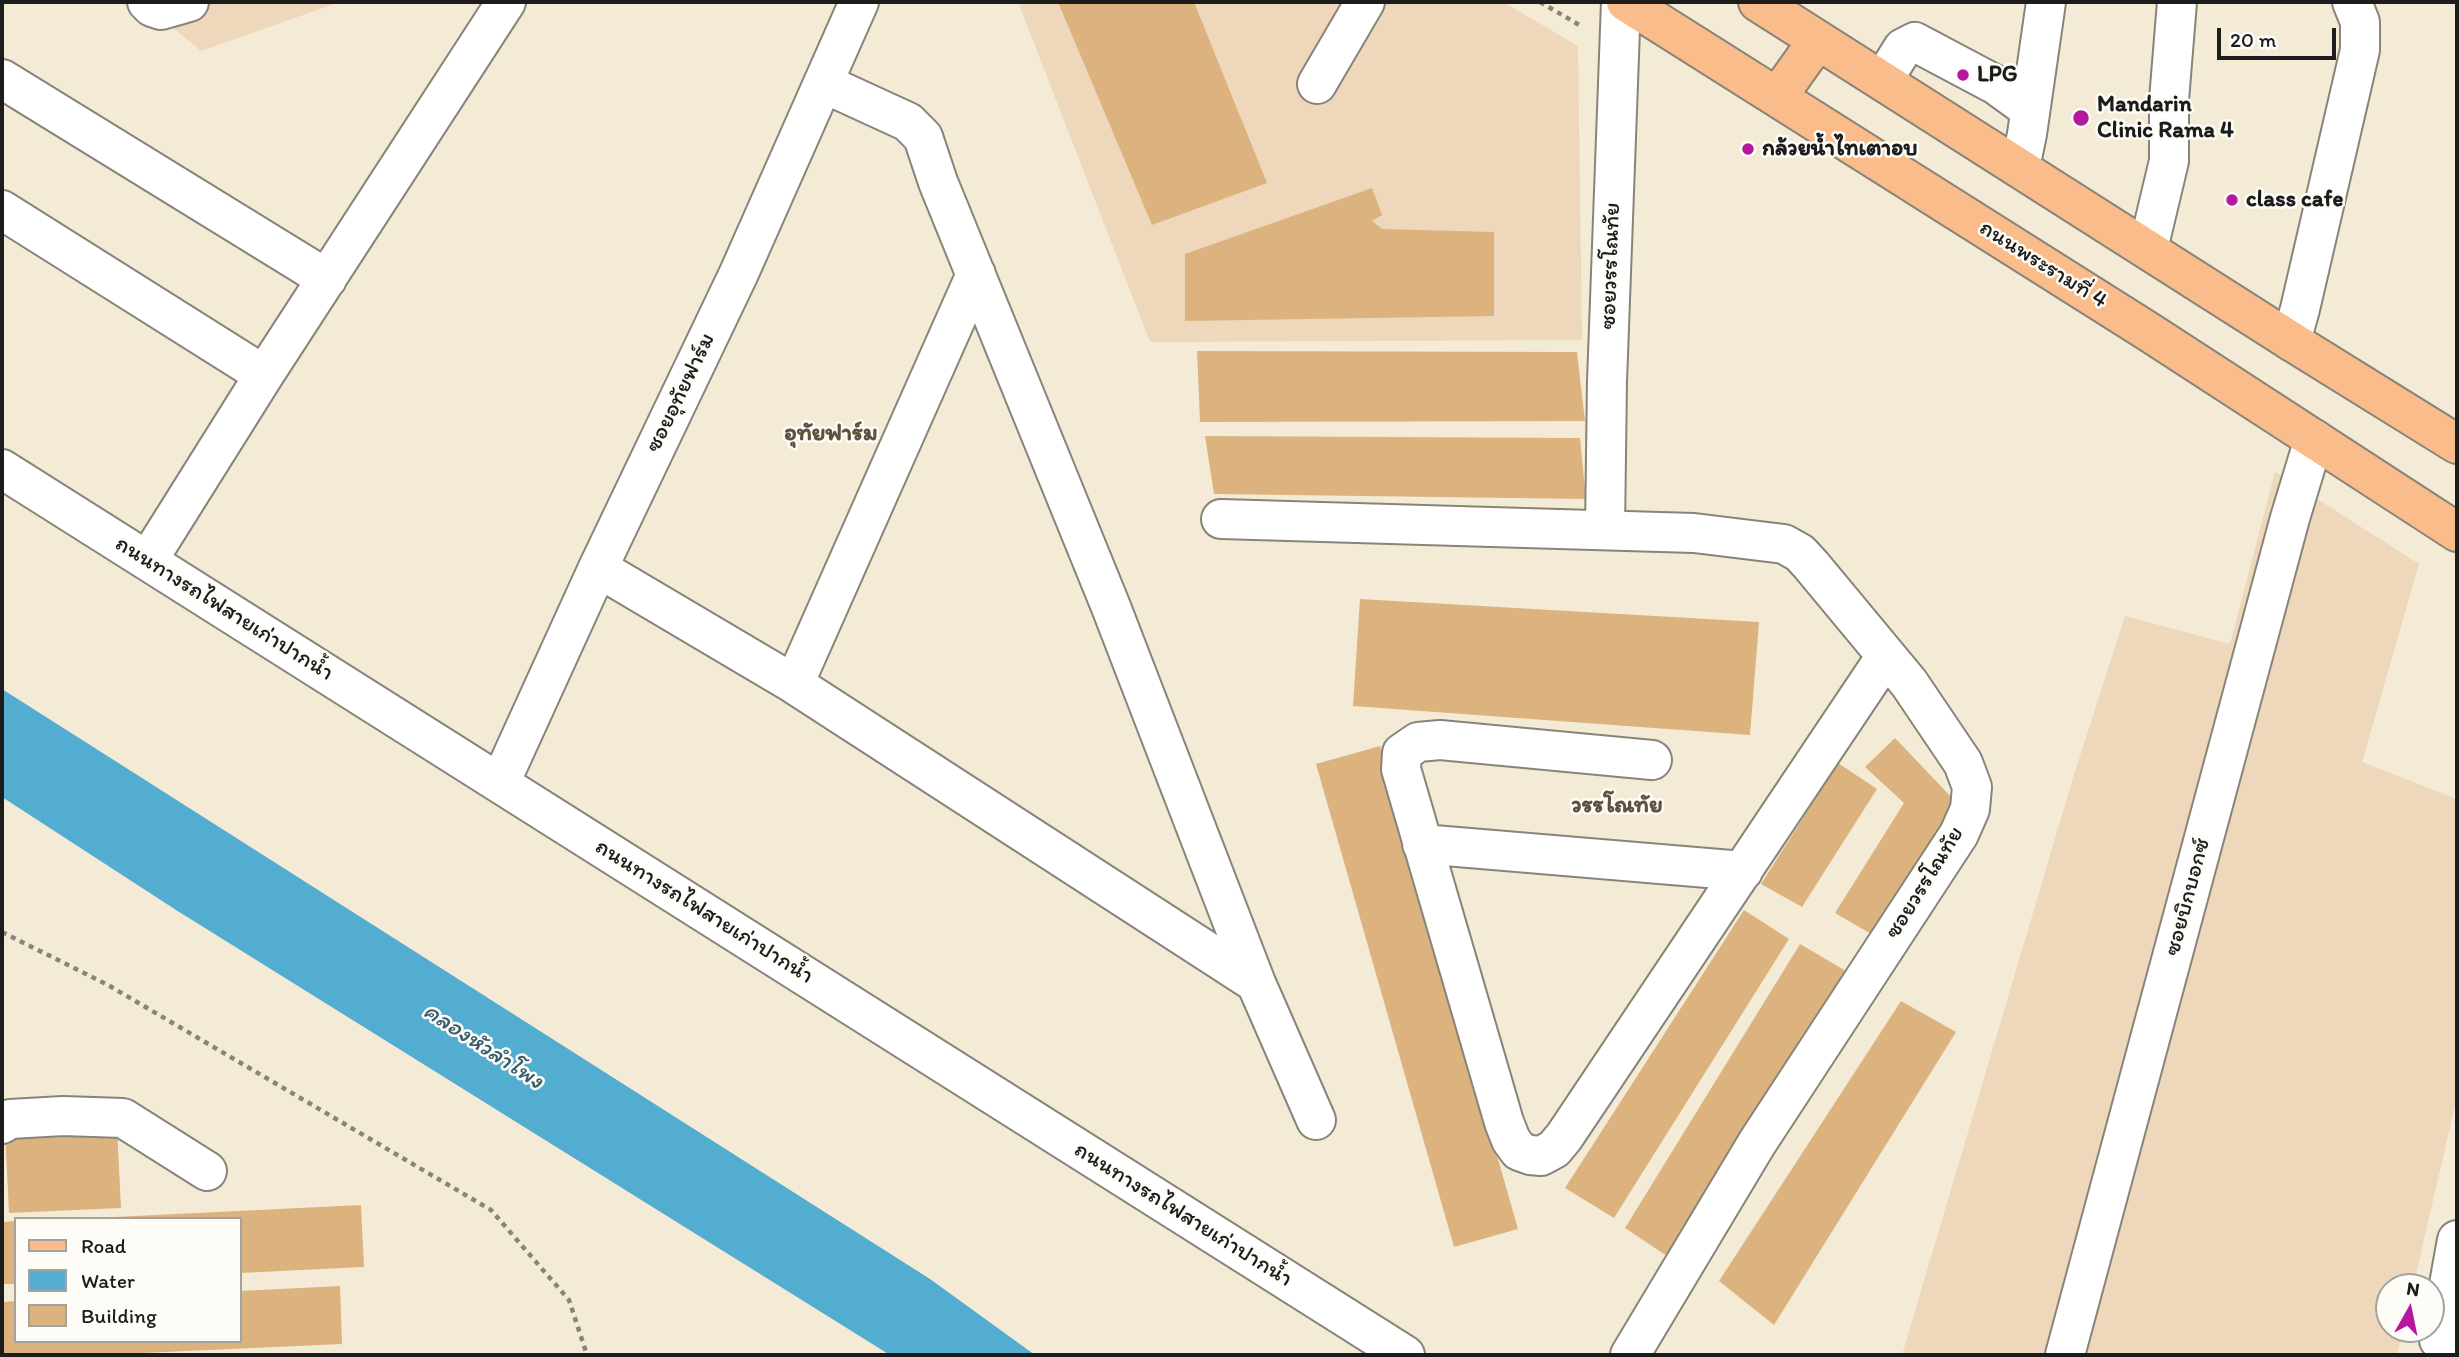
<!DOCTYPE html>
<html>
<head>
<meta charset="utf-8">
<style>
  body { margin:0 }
  #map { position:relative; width:2459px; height:1357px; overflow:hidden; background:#f4ebd6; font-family:Itim,sans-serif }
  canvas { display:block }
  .frame { position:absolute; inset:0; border:4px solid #1c1c1c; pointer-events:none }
  .legend { position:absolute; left:14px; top:1217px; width:228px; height:126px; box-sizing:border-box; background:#fdfcf7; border:2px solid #a3a29f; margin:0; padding:9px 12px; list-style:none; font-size:21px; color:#1c1c1c }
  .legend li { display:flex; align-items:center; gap:14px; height:35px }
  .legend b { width:35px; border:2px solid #a3a29f }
  .north { position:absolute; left:2375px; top:1273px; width:70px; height:70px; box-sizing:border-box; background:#fdfcf7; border:2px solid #a3a29f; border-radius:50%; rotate:9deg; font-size:19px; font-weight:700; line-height:28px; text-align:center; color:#1c1c1c }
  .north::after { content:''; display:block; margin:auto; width:24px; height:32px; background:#b5179e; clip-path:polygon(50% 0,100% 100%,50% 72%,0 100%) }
  .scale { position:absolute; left:2217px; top:28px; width:119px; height:32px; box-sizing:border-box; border:4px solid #1c1c1c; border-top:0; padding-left:9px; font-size:21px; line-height:24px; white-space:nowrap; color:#1c1c1c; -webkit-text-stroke:5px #fdfcf7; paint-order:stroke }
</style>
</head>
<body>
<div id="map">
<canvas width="2459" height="1357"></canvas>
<div class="frame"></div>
<ul class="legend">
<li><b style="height:9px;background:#f9bc8a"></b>Road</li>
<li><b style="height:19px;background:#52add0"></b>Water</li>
<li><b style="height:19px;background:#dcb37f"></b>Building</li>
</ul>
<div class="north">N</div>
<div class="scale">20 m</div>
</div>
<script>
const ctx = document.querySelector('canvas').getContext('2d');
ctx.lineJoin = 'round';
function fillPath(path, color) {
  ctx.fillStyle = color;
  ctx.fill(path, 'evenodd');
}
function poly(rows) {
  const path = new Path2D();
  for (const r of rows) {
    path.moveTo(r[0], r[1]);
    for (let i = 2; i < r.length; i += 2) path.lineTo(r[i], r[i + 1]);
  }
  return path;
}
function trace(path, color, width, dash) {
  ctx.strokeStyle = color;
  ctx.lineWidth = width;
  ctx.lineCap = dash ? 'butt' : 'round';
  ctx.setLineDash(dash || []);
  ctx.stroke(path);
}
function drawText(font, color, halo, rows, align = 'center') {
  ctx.font = font + ' Itim,"Playpen Sans Thai",sans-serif';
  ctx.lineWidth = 5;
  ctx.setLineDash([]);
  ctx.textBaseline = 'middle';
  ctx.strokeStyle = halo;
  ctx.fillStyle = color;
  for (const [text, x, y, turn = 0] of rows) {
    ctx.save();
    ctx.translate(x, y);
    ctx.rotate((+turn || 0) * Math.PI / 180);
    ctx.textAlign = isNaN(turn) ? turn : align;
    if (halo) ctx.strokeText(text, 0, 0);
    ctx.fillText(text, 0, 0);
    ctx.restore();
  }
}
fillPath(poly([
  [142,2,340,2,201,51],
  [1018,2,1503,2,1578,46,1582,340,1150,342],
  [2275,472,2419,564,2362,762,2457,799,2457,1097,2413,1287,2389,1287,2389,1329,2403,1329,2397,1355,1902,1355,2073,778,2125,616,2230,644]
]), '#eed7bb');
fillPath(poly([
  [2,689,930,1279,1035,1355,890,1355,176,910,2,797]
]), '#52add0');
fillPath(poly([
  [1058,2,1194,2,1267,183,1152,225],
  [1372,188,1382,215,1372,221,1382,229,1494,232,1494,316,1185,321,1185,254],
  [1197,351,1577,352,1585,421,1200,422],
  [1205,436,1580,438,1586,499,1214,494],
  [1360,599,1759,622,1750,735,1353,706],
  [1895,738,1956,802,1873,935,1835,913,1904,803,1865,767],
  [1380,746,1518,1229,1454,1247,1316,764],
  [1838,763,1877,789,1802,907,1761,884],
  [1744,910,1789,939,1614,1218,1565,1188],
  [1800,944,1851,974,1676,1262,1625,1228],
  [1901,1001,1956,1032,1774,1325,1719,1281],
  [117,1127,121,1208,9,1213,5,1132],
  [361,1205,364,1267,240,1273,240,1219,114,1219,114,1217],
  [16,1221,16,1284,2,1284,2,1222],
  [340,1286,342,1344,98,1355,2,1355,2,1302,16,1301,16,1341,240,1341,240,1291]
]), '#dcb37f');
const minor = poly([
  [147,2,152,7,161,10,189,2],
  [2,79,327,279],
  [1883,80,1903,48,1915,42,1996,85,2029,109],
  [823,83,908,122,923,137,938,182,1111,607,1256,983,1316,1120],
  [1317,84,1365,2],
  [2020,168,2027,134,2046,2],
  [2,210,264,375],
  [2148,249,2169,161,2169,100,2177,2],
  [2291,341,2300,309,2360,50,2360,22,2352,2],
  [2,469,1405,1355],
  [1221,519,1694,533,1784,544,1800,553,1811,565,1909,683,1963,763,1972,787,1970,809,1959,834,1757,1143,1630,1355],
  [1605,530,1607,381,1621,2],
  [148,560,264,375,506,2],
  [598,568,794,684,1256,983],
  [794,684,976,274],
  [1652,760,1440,740,1418,742,1402,753,1401,769,1504,1122,1511,1140,1519,1151,1530,1155,1541,1156,1554,1149,1564,1137,1886,656],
  [500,783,598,568,739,273,859,2],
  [1422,844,1743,871],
  [2,1124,10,1119,63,1116,123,1118,207,1171],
  [2457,1240,2439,1340,2457,1343],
  [2065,1355,2290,518,2314,439]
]);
const major = poly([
  [1626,2,2149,332,2457,532],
  [1758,2,2291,341,2457,444],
  [1778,96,1818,40]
]);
trace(minor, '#888479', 42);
trace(major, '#888479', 42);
trace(poly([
  [1540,2,1581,26],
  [2,932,108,985,491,1210,569,1300,587,1355]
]), '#888479', 4.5, [5, 5]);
trace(minor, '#fff', 38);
trace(major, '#f9bc8a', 38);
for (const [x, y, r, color] of [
  [1963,75,7,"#b5179e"],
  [2081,118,9,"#b5179e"],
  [1748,149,7,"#b5179e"],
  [2232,200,7,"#b5179e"]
]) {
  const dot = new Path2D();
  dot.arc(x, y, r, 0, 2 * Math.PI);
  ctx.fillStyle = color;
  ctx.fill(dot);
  trace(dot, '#fdfcf7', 2.5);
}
drawText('bold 23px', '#1c1c1c', '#fdfcf7', [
  ["LPG",1977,75],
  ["Mandarin",2097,105],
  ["Clinic Rama 4",2097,131],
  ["กล้วยน้ำไทเตาอบ",1762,149],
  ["class cafe",2246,200]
], 'left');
drawText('23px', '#1c1c1c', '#fdfcf7', [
  ["ถนนพระรามที่ 4",2043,265,32],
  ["ซอยวรรโณทัย",1611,266,-88],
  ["ซอยอุทัยฟาร์ม",681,393,-64],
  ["ถนนทางรถไฟสายเก่าปากน้ำ",224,609,32],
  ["ซอยวรรโณทัย",1925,883,-58],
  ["ซอยบิกบอกซ์",2188,897,-75],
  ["ถนนทางรถไฟสายเก่าปากน้ำ",704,912,32],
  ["ถนนทางรถไฟสายเก่าปากน้ำ",1183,1215,32]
]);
drawText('bold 24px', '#5f513f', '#fdfcf7', [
  ["อุทัยฟาร์ม",831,434],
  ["วรรโณทัย",1617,806]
]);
drawText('italic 24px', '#345d6d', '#fdfcf7', [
  ["คลองหัวลำโพง",483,1047,33]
]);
</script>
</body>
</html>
